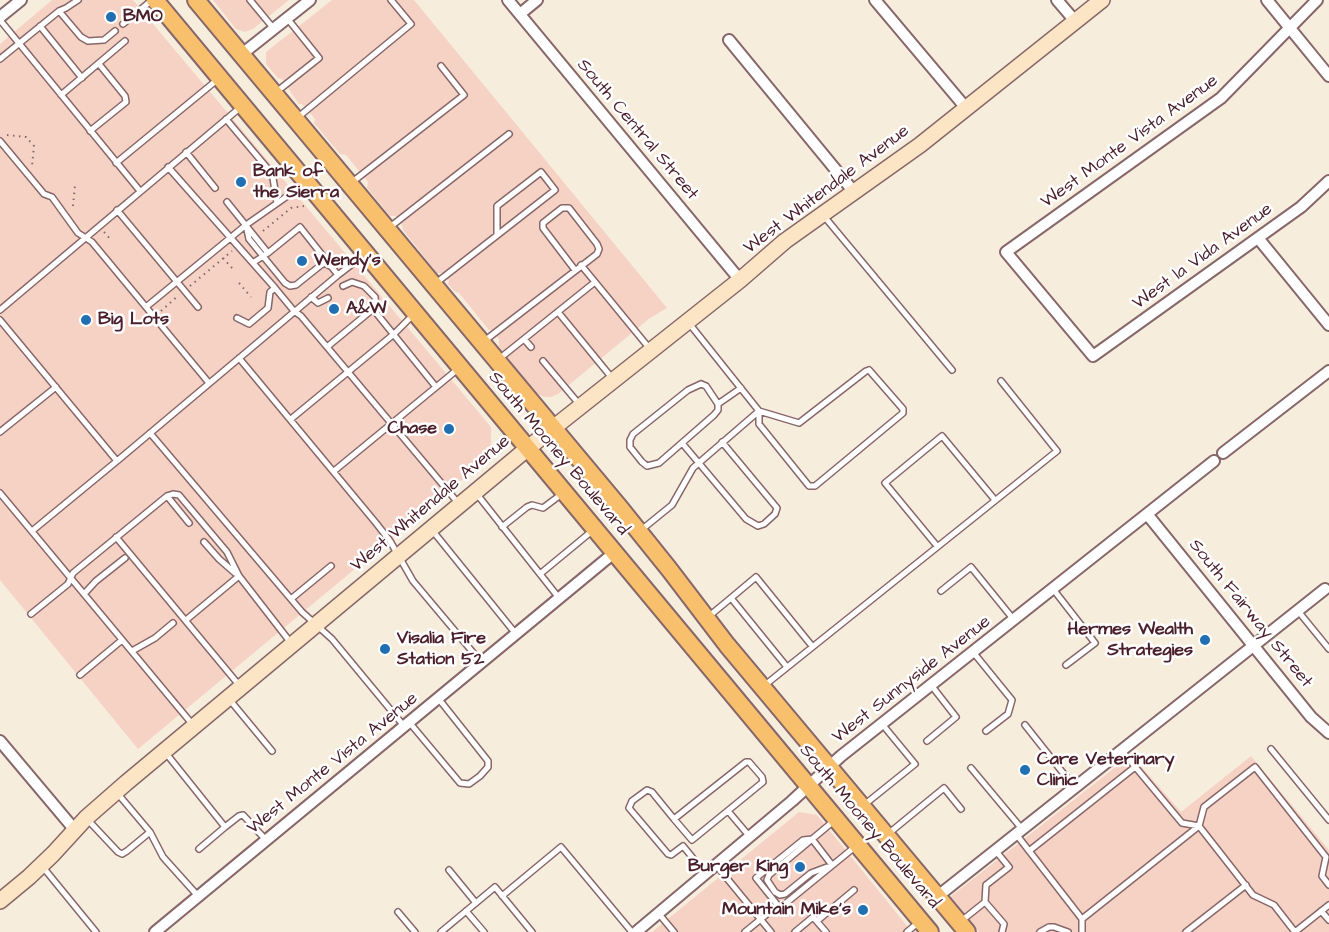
<!DOCTYPE html>
<html>
<head>
<meta charset="utf-8">
<style>
  body { margin:0 }
  canvas { display:block; background:#f7eddd }
</style>
</head>
<body>
<canvas width="1329" height="932"></canvas>
<script>
const ctx = document.querySelector('canvas').getContext('2d');
ctx.lineJoin = 'round';
function fillPath(path, color) {
  ctx.fillStyle = color;
  ctx.fill(path, 'evenodd');
}
function poly(rows) {
  const path = new Path2D();
  for (const r of rows) {
    path.moveTo(r[0], r[1]);
    for (let i = 2; i < r.length; i += 2) path.lineTo(r[i], r[i + 1]);
  }
  return path;
}
function trace(path, color, width, dash) {
  ctx.strokeStyle = color;
  ctx.lineWidth = width;
  ctx.lineCap = dash ? 'butt' : 'round';
  ctx.setLineDash(dash || []);
  ctx.stroke(path);
}
function drawText(font, color, halo, rows, align = 'center') {
  ctx.font = font + ' "Architects Daughter",sans-serif';
  ctx.lineWidth = 5;
  ctx.setLineDash([]);
  ctx.textBaseline = 'middle';
  ctx.strokeStyle = halo;
  ctx.fillStyle = color;
  for (const [text, x, y, turn = 0] of rows) {
    ctx.save();
    ctx.translate(x, y);
    ctx.rotate((+turn || 0) * Math.PI / 180);
    ctx.textAlign = isNaN(turn) ? turn : align;
    if (halo) ctx.strokeText(text, 0, 0);
    ctx.fillText(text, 0, 0);
    ctx.restore();
  }
}
fillPath(poly([
  [52,0,133,0,491,427,491,456,138,749,0,580,0,44],
  [213,0,289,0,253,29,245,32,236,29],
  [332,0,414,0,667,308,650,318,558,394,551,397,544,397,536,393,499,347,499,340,492,330,489,330,459,293,454,291,448,284,449,280,443,273,437,273,403,230,402,225,396,216,390,216,367,188,368,182,346,155,340,154,314,123,315,119,302,104,299,104,282,79,278,78,266,64,266,52],
  [1131,755,1181,812,1251,756,1329,850,1329,932,979,932,950,897],
  [799,812,817,815,912,932,652,932]
]), '#f6d2c4');
const lane = poly([
  [250,0,274,29],
  [59,11,81,37,88,41,104,40,115,31],
  [0,20,140,191],
  [123,24,152,0],
  [40,26,82,78],
  [0,59,59,11,66,8,78,0],
  [275,93,319,58,287,18],
  [61,95,125,41],
  [297,118,411,24,391,0],
  [226,119,268,169,273,178,277,203],
  [90,131,126,102,125,96,99,64],
  [0,141,44,194,52,197,78,233,92,242,209,383],
  [186,152,215,188],
  [116,163,217,80],
  [168,167,275,288,270,292,268,308,249,324,237,318],
  [351,183,464,95,441,66],
  [227,202,268,253],
  [117,210,198,307],
  [823,215,952,370],
  [246,225,249,239,285,283,290,286,296,285,321,265,325,263,330,266],
  [390,227,509,134],
  [254,262,268,253,300,227,338,275],
  [581,265,595,282],
  [436,283,555,190,541,172,497,206,497,235],
  [343,286,352,282,364,286,375,297,376,307,373,309],
  [275,288,294,311,301,316,459,504],
  [311,297,318,303,328,298],
  [146,307,246,225,306,183],
  [0,310,242,106],
  [558,312,612,378],
  [0,320,117,461,338,275,364,255],
  [524,339,531,347],
  [483,342,597,254,599,249,597,244,569,208,562,208,543,223,543,228,575,270],
  [327,347,373,309,436,387],
  [239,358,376,523,390,541,413,581,481,662],
  [499,359,595,282,650,349],
  [543,361,579,404],
  [869,370,903,409,903,413,815,486,809,486,759,424,759,411,799,423,866,371,869,370],
  [701,384,706,386,718,404,718,410,714,415,659,463,647,466,642,462,630,447,630,440,633,434,688,390,701,384],
  [718,404,741,388],
  [291,419,394,334,413,315],
  [0,432,56,387],
  [150,433,302,612,332,639,404,726],
  [682,443,746,519,758,526,764,524,775,514,777,508,722,442],
  [334,471,458,369],
  [0,493,193,725],
  [476,493,559,598],
  [167,496,189,523],
  [502,527,527,507,532,505,543,508,563,493],
  [432,530,516,634],
  [32,531,117,461],
  [640,531,672,505,693,468,759,411,688,322],
  [116,537,239,685],
  [204,542,219,559,235,573],
  [937,546,885,483,942,436,995,500],
  [540,574,592,531],
  [1053,589,1095,643,1066,665],
  [941,591,971,567,1014,620],
  [84,594,96,581,125,558],
  [291,599,331,566],
  [1298,611,1329,649],
  [31,614,68,584,73,573,167,496,173,494,179,495,227,552,239,576,291,643],
  [708,617,731,598],
  [186,620,239,576],
  [132,651,155,638,173,623],
  [973,652,1012,700,1008,714,986,731],
  [787,667,731,598,756,577,812,646],
  [80,675,122,640],
  [765,685,1057,451,1001,381],
  [229,699,272,751],
  [409,722,460,783,469,784,480,776,488,767,488,761,438,698],
  [1025,725,1075,788],
  [927,741,956,717,931,685],
  [1271,749,1329,820],
  [1122,751,1182,823,1199,826,1253,895,1274,905,1295,932,1329,905],
  [165,752,225,827,239,816,243,815,266,840],
  [971,768,1022,829],
  [864,805,915,764,882,724],
  [728,811,750,837],
  [87,819,118,852,122,854,127,851,150,832,118,794],
  [674,819,746,762,749,762,762,777,763,782,692,840,674,819,652,792,647,790,632,801,629,808,668,854,671,855,683,846,706,874],
  [150,832,163,857,198,896],
  [888,834,944,788,961,809],
  [1016,834,1082,919,1082,932],
  [812,839,803,840,756,878,780,908,856,846],
  [812,839,832,865],
  [199,849,225,827],
  [995,850,1009,867,986,885,985,902,1004,924,1002,932],
  [1029,851,1135,767],
  [716,865,771,932],
  [42,866,96,932],
  [827,867,811,873,785,894,780,895,775,892,767,880,769,875,835,820],
  [449,870,476,903],
  [502,896,561,847,632,932],
  [466,911,484,932],
  [1321,911,1329,920],
  [398,912,415,932],
  [659,914,674,932],
  [1082,919,1199,826,1204,807,1255,767,1326,857,1322,876,1329,885],
  [817,921,854,890],
  [960,922,985,902],
  [441,932,495,887,532,932],
  [745,932,778,905],
  [795,932,813,917,826,932],
  [907,932,919,922],
  [1040,932,1049,927,1054,927,1068,932],
  [1186,932,1246,885]
]);
const street = poly([
  [508,0,740,280],
  [875,0,966,108],
  [1057,0,1075,21],
  [1267,0,1329,76],
  [1317,0,1221,98,1006,252,1093,356,1301,207,1329,181],
  [520,14,537,0],
  [0,17,21,0],
  [729,40,854,192],
  [242,54,310,0],
  [1258,238,1329,325],
  [1223,453,1329,371],
  [1147,514,1311,717,1329,733],
  [0,741,74,829],
  [938,896,1325,589],
  [155,932,615,552],
  [636,932,792,801,841,756,1214,461]
]);
const secondary = poly([
  [0,901,29,877,53,854,86,818,126,783,528,448,740,280,785,241,920,145,1102,0]
]);
const primary = poly([
  [155,0,930,932],
  [196,0,620,508,669,569,727,645,967,932]
]);
trace(lane, '#876769', 8);
trace(street, '#876769', 14);
trace(secondary, '#876769', 18);
trace(primary, '#876769', 20);
trace(poly([
  [7,135,26,137,34,146,32,166],
  [73,206,75,185],
  [263,231,291,208,304,206],
  [104,232,111,240],
  [223,258,233,269],
  [239,283,251,297],
  [190,286,232,251],
  [161,311,179,295]
]), '#876769', 2, [1.5, 4.5]);
trace(lane, '#fff', 5);
trace(street, '#fff', 10);
trace(secondary, '#fce5c4', 15);
trace(primary, '#f8bf6c', 16);
for (const [x, y, r, color] of [
  [111,17,6,"#1f6fb2"],
  [241,182,6,"#1f6fb2"],
  [302,261,6,"#1f6fb2"],
  [334,309,6,"#1f6fb2"],
  [86,320,6,"#1f6fb2"],
  [449,429,6,"#1f6fb2"],
  [1205,640,6,"#1f6fb2"],
  [385,649,6,"#1f6fb2"],
  [1025,770,6,"#1f6fb2"],
  [800,867,6,"#1f6fb2"],
  [863,910,6,"#1f6fb2"]
]) {
  const dot = new Path2D();
  dot.arc(x, y, r, 0, 2 * Math.PI);
  ctx.fillStyle = color;
  ctx.fill(dot);
  trace(dot, '#fff', 2);
}
drawText('bold 18px', '#4a1f2b', '#fff', [
  ["BMO",123,17],
  ["Bank of",253,172],
  ["the Sierra",253,193],
  ["Wendy's",314,261],
  ["A&W",346,309],
  ["Big Lots",98,320],
  ["Chase",437,429,"right"],
  ["Hermes Wealth",1193,630,"right"],
  ["Strategies",1193,651,"right"],
  ["Visalia Fire",397,639],
  ["Station 52",397,660],
  ["Care Veterinary",1037,760],
  ["Clinic",1037,781],
  ["Burger King",788,867,"right"],
  ["Mountain Mike's",851,910,"right"]
], 'left');
drawText('18px', '#4a1f2b', '#fff', [
  ["South Central Street",637,130,50],
  ["West Monte Vista Avenue",1130,142,-36],
  ["West Whitendale Avenue",827,190,-37],
  ["West la Vida Avenue",1203,257,-36],
  ["South Mooney Boulevard",558,454,50],
  ["West Whitendale Avenue",431,504,-40],
  ["South Fairway Street",1250,614,51],
  ["West Sunnyside Avenue",912,680,-38],
  ["West Monte Vista Avenue",333,764,-39],
  ["South Mooney Boulevard",869,827,50]
]);
</script>
</body>
</html>
